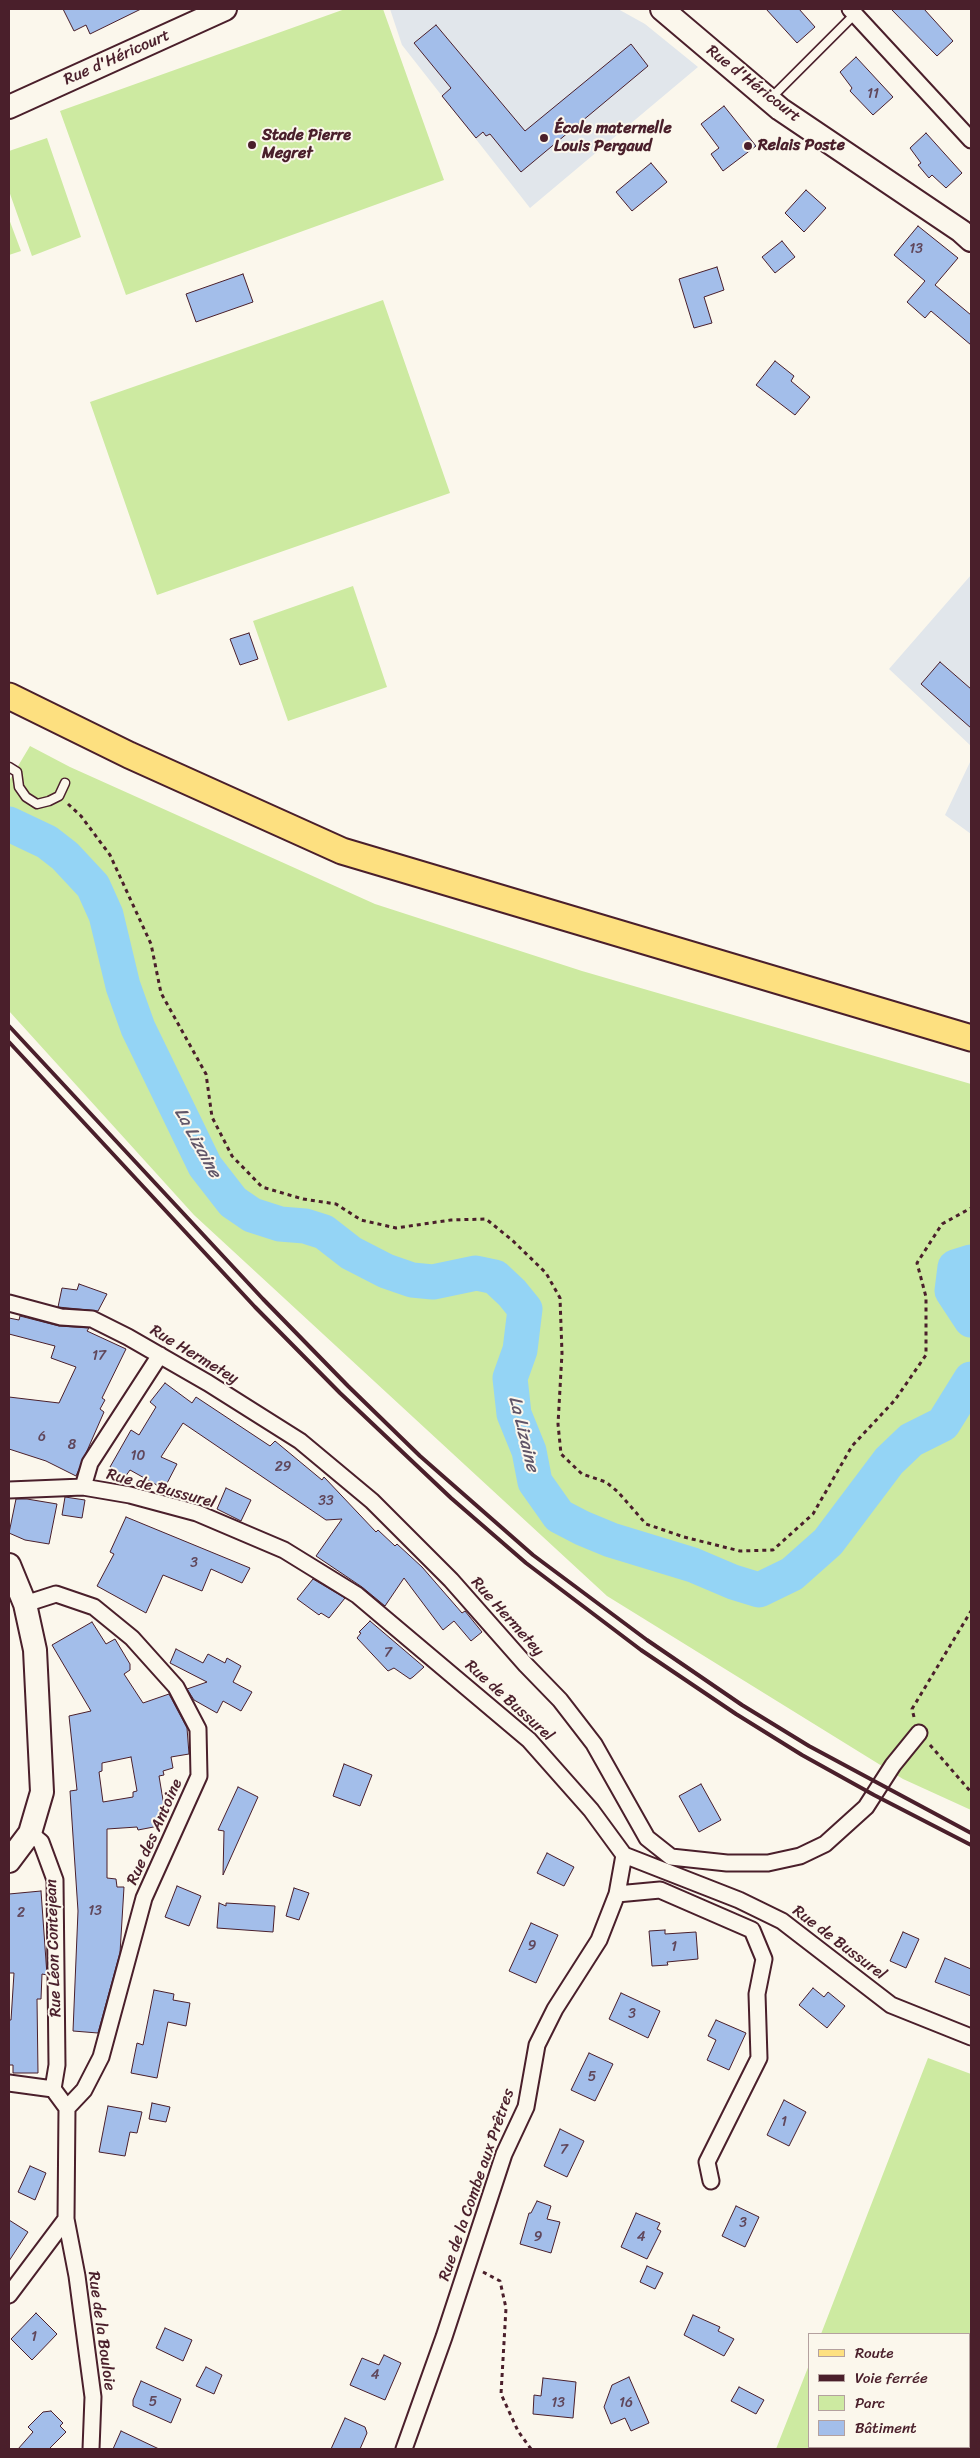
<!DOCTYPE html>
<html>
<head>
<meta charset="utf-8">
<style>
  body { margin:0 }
  #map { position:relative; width:980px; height:2458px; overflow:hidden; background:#fbf7ec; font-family:Sriracha,sans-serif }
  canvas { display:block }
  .frame { position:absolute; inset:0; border:10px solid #4a1f2b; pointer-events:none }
  .legend { position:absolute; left:808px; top:2333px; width:162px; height:115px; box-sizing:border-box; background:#fbf7ec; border:1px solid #b4a19f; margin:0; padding:6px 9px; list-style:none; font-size:15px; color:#4a1f2b }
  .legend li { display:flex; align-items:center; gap:10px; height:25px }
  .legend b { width:25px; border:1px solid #b4a19f }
</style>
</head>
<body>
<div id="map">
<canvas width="980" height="2458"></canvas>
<div class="frame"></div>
<ul class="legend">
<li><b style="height:6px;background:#fde080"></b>Route</li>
<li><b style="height:6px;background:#4a1f2b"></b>Voie ferrée</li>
<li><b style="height:14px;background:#cdeaa1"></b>Parc</li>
<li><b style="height:14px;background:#a3beea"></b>Bâtiment</li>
</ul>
</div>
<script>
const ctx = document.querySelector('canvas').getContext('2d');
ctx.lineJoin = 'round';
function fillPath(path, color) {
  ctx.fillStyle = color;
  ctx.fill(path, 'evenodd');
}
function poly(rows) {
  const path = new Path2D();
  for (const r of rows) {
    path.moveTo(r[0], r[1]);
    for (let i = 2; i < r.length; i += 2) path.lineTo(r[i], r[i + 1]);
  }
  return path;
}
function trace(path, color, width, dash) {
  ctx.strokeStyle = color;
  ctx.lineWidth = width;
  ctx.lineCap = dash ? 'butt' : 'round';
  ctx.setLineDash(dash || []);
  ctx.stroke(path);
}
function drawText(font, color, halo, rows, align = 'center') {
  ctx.font = font + ' Sriracha,sans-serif';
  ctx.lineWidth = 4;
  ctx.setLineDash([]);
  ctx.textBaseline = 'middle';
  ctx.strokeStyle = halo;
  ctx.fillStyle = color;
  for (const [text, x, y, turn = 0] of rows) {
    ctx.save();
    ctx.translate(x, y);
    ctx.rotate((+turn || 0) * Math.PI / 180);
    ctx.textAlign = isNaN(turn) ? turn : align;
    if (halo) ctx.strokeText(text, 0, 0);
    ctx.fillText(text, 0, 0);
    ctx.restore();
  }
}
fillPath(poly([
  [390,9,618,9,645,24,698,67,530,208,402,45],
  [971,575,971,746,889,669],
  [971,760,971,834,945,815]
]), '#e1e6eb');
fillPath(poly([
  [345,9,383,9,444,180,126,295,60,111],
  [47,138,81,237,32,256,9,191,9,151],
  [9,219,21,251,9,255],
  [383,300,450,493,157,595,90,402],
  [353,586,387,687,288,721,253,621],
  [30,746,70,767,375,904,582,971,971,1084,971,1810,903,1779,607,1596,194,1215,9,1011,9,781],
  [928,2058,971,2074,971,2449,776,2449,809,2365,809,2447,969,2447,969,2334,821,2334]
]), '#cdeaa1');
trace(poly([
  [9,824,47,842,65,856,93,886,106,915,123,986,138,1028,205,1166,233,1202,252,1215,280,1224,305,1226,324,1232,351,1253,386,1271,412,1280,433,1282,476,1273,495,1277,512,1293,525,1309,520,1350,510,1378,514,1414,529,1451,535,1482,559,1516,582,1528,611,1540,693,1565,733,1582,759,1590,792,1574,828,1542,889,1461,911,1440,943,1424,971,1379],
  [971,1262,955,1267,952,1291,971,1320]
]), '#94d4f5', 35);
const building = poly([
  [63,9,141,9,90,34,86,25,74,31,63,9],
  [766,9,799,9,815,27,797,43,766,9],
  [891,9,924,9,953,41,937,56,891,9],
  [436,25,525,131,631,44,648,66,521,172,490,134,486,136,483,132,476,138,442,96,451,88,414,43,436,25],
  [856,57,893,97,873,115,850,91,852,88,840,72,856,57],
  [724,106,756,146,723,171,711,154,719,148,701,124,724,106],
  [926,133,962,173,946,188,932,175,929,178,918,165,921,163,910,148,926,133],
  [651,163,667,182,632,211,616,192,651,163],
  [806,190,826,208,804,232,785,213,806,190],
  [918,226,958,258,935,285,971,315,971,345,931,311,925,318,907,302,925,281,894,255,918,226],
  [782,241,795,257,775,273,762,257,782,241],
  [717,267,724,290,704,297,712,323,694,328,679,279,717,267],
  [243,274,253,302,196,322,186,294,243,274],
  [775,361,794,376,791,381,810,397,795,415,756,385,775,361],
  [249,633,258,659,240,665,230,639,249,633],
  [940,662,971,689,971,728,921,684,940,662],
  [79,1284,107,1294,98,1311,58,1307,62,1288,77,1290,79,1284],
  [20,1316,59,1326,89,1328,87,1331,126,1349,102,1398,105,1400,100,1409,104,1412,76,1476,46,1461,9,1449,9,1397,59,1403,76,1367,51,1358,55,1346,9,1334,9,1318,19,1320,20,1316],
  [165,1383,192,1403,196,1397,270,1446,275,1441,322,1480,324,1477,376,1532,378,1530,395,1546,397,1544,422,1567,462,1613,465,1611,482,1632,471,1641,454,1621,443,1630,404,1578,385,1606,362,1587,316,1556,342,1519,326,1520,183,1423,161,1457,177,1464,164,1489,130,1470,125,1477,110,1467,131,1430,139,1435,156,1407,150,1402,165,1383],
  [226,1488,251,1500,241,1521,217,1509,226,1488],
  [65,1497,85,1500,82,1518,62,1515,65,1497],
  [16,1499,27,1499,57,1504,49,1544,25,1540,9,1533,16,1499],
  [126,1517,250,1568,242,1583,211,1569,202,1591,163,1575,146,1613,97,1586,114,1554,110,1552,126,1517],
  [313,1579,345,1598,329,1618,321,1613,319,1615,297,1599,313,1579],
  [370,1621,424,1667,413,1677,410,1679,394,1668,388,1671,357,1638,361,1633,359,1632,370,1621],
  [92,1622,106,1644,115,1639,130,1664,130,1670,124,1674,143,1703,169,1694,187,1728,189,1754,171,1757,173,1768,163,1771,164,1775,159,1776,165,1812,162,1812,164,1825,138,1830,137,1827,107,1829,107,1878,116,1879,117,1887,124,1887,120,1953,98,2033,73,2031,78,1911,70,1791,77,1790,69,1716,91,1711,52,1645,92,1622],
  [131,1757,137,1791,133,1792,133,1797,103,1802,99,1772,102,1771,102,1763,131,1757],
  [176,1649,203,1663,208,1654,225,1663,227,1658,241,1666,233,1682,252,1692,241,1711,223,1701,217,1713,194,1700,187,1689,207,1682,170,1663,176,1649],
  [344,1764,372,1775,360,1806,333,1796,344,1764],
  [701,1784,721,1820,699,1832,679,1796,701,1784],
  [238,1787,258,1797,223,1875,224,1831,218,1830,238,1787],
  [547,1853,574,1867,564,1886,537,1873,547,1853],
  [177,1886,201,1896,189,1926,165,1917,177,1886],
  [294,1888,309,1893,299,1920,286,1916,294,1888],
  [41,1891,47,1975,42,1974,41,1999,37,1999,38,2073,13,2073,13,2065,9,2065,9,2020,11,2020,14,1973,9,1973,9,1894,41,1891],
  [219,1903,226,1906,226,1903,275,1906,273,1932,217,1928,219,1903],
  [531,1923,558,1935,536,1983,509,1971,531,1923],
  [665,1930,665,1934,696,1932,698,1959,667,1962,668,1965,652,1966,649,1931,665,1930],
  [903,1932,919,1939,906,1968,890,1961,903,1932],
  [945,1958,971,1969,971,1996,935,1982,945,1958],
  [813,1988,824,1997,828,1992,845,2006,827,2028,799,2005,813,1988],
  [154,1990,174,1994,173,2000,190,2003,186,2026,168,2022,157,2078,131,2073,137,2043,143,2045,154,1990],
  [621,1993,660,2011,648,2038,609,2019,621,1993],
  [716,2020,746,2033,729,2070,707,2060,716,2040,708,2036,716,2020],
  [589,2053,613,2064,595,2101,571,2090,589,2053],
  [784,2100,806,2112,789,2146,767,2135,784,2100],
  [152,2103,170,2107,166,2122,149,2119,152,2103],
  [108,2106,142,2112,137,2133,130,2132,125,2156,99,2152,108,2106],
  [560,2129,584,2141,567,2177,544,2166,560,2129],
  [30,2166,46,2173,35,2200,18,2192,30,2166],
  [537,2201,551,2206,547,2219,560,2222,551,2253,520,2244,529,2213,531,2213,537,2201],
  [736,2206,759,2217,745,2247,722,2236,736,2206],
  [636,2213,660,2223,657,2229,661,2231,647,2259,621,2247,636,2213],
  [9,2220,28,2232,9,2261,9,2220],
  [647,2266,663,2273,655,2289,640,2282,647,2266],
  [36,2313,57,2334,32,2360,11,2339,36,2313],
  [693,2315,720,2327,718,2331,734,2339,724,2356,684,2335,693,2315],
  [165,2328,192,2340,183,2361,156,2348,165,2328],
  [384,2355,401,2363,385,2400,350,2385,362,2358,379,2365,384,2355],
  [206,2367,222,2375,214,2394,196,2386,206,2367],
  [629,2377,649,2423,631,2431,625,2418,611,2424,604,2407,612,2385,629,2377],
  [543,2378,576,2382,573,2418,533,2414,534,2395,541,2396,543,2378],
  [141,2381,181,2399,171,2423,133,2406,133,2400,141,2381],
  [739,2387,764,2400,756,2414,731,2401,739,2387],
  [51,2411,63,2423,60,2426,66,2432,49,2449,18,2449,33,2432,28,2427,43,2412,51,2411],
  [345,2418,365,2427,367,2433,360,2449,331,2449,345,2418],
  [121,2431,159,2449,113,2449,121,2431]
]);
fillPath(building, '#a3beea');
trace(building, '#4a1f2b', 1);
const lane = poly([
  [770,99,855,14],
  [9,767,17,772,19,787,26,797,37,804,49,801,59,796,65,783]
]);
const street = poly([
  [850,9,971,140],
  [9,1303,61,1317,92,1319,128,1337,208,1383,300,1441,372,1501,451,1580,526,1665,560,1700,594,1744,647,1838,671,1857,727,1863,768,1863,800,1856,825,1844,866,1807,893,1765,919,1733],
  [83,1487,90,1463,160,1355],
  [9,1490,83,1487,130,1495,197,1513,284,1550,357,1595,529,1740,591,1810,624,1855,739,1900,782,1921,891,2005,971,2037],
  [25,1604,56,1594,94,1607,132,1638,176,1687,198,1729,199,1776,144,1898,101,2057,84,2090,67,2108],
  [30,1833,41,1842,55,1880,57,2065,53,2089,67,2108,66,2219,77,2276,93,2397,91,2449],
  [617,1894,660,1890,752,1930,764,1959,757,1994,759,2058,707,2162,711,2181],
  [9,2083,53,2089],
  [9,2295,66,2219],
  [404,2449,444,2337,504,2154,526,2107,537,2045,555,2009,599,1940,617,1894,624,1855]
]);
const secondary = poly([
  [662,9,780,109,961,231,971,240],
  [9,107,225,9],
  [9,1565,25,1604,35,1650,42,1792,30,1833,9,1861]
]);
const primary = poly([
  [9,696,129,755,342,851,971,1038]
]);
trace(lane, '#4a1f2b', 11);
trace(street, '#4a1f2b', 19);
trace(secondary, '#4a1f2b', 26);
trace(primary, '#4a1f2b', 29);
trace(poly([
  [68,804,81,816,110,855,151,944,161,993,206,1074,212,1117,232,1156,262,1187,303,1199,336,1204,361,1220,396,1228,451,1220,486,1219,512,1240,546,1273,560,1298,562,1353,558,1424,561,1454,582,1474,606,1482,618,1492,646,1524,684,1537,740,1551,773,1550,813,1514,852,1446,895,1400,926,1355,926,1297,917,1263,942,1224,971,1208],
  [914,1717,912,1709,971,1611],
  [930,1745,971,1792],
  [483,2272,500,2281,506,2308,501,2394,518,2431,531,2449]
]), '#4a1f2b', 3, [4, 4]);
trace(lane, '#fbf7ec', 8);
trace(street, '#fbf7ec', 15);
trace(secondary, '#fbf7ec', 22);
trace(primary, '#fde080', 25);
trace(poly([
  [9,1026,263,1299,348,1386,420,1456,533,1555,647,1640,742,1705,809,1746,971,1833],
  [9,1042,255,1307,340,1393,451,1498,526,1563,641,1650,736,1714,802,1755,874,1795,971,1845]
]), '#4a1f2b', 4);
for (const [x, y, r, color] of [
  [544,138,5,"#4a1f2b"],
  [252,145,5,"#4a1f2b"],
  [748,146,5,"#4a1f2b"]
]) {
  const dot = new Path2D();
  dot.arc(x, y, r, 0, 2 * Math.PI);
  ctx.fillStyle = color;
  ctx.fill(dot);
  trace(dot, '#fbf7ec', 2);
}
drawText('14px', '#60475b', null, [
  ["11",873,94],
  ["13",916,249],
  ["17",99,1356],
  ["6",42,1437],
  ["8",72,1445],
  ["10",138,1456],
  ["29",283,1467],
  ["33",326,1501],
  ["3",194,1563],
  ["7",388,1653],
  ["13",95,1911],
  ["2",21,1913],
  ["9",532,1946],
  ["1",674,1947],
  ["3",632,2014],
  ["5",592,2077],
  ["1",784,2122],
  ["7",564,2150],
  ["3",743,2223],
  ["9",538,2237],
  ["4",641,2237],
  ["1",34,2337],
  ["4",375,2375],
  ["5",153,2402],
  ["13",558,2403],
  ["16",626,2403]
]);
drawText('16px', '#4a1f2b', '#fbf7ec', [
  ["Rue d'Héricourt",117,58,-24],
  ["Rue d'Héricourt",753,84,38],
  ["Rue Hermetey",194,1355,31],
  ["Rue de Bussurel",161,1489,15],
  ["Rue Hermetey",507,1617,48],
  ["Rue de Bussurel",509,1701,42],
  ["Rue des Antoine",155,1832,-66],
  ["Rue de Bussurel",839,1943,37],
  ["Rue Léon Contejean",54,1948,-92],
  ["Rue de la Combe aux Prêtres",477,2185,-71],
  ["Rue de la Bouloie",101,2331,82]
]);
drawText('bold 16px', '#4a1f2b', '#fbf7ec', [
  ["École maternelle",554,129],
  ["Louis Pergaud",554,147],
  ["Stade Pierre",262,136],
  ["Megret",262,154],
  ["Relais Poste",758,146]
], 'left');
drawText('italic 18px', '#605568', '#fbf7ec', [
  ["La Lizaine",197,1143,61],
  ["La Lizaine",523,1434,76]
]);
</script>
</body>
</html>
